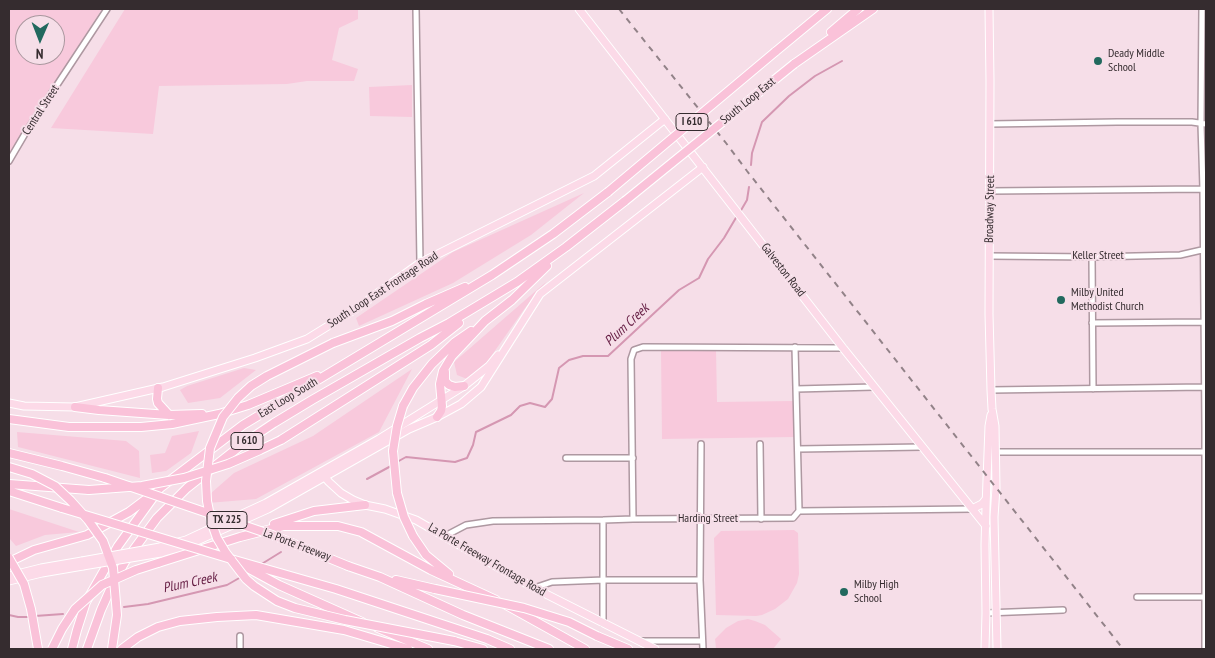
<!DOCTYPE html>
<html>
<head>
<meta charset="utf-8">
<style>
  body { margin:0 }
  #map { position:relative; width:1215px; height:658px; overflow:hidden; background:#f6dee8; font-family:"PT Sans Narrow",sans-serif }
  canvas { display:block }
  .frame { position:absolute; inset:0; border:10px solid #352c2f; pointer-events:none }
  .north { position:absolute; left:15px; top:15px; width:50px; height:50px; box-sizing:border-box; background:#f6dee8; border:1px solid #a9979e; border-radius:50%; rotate:181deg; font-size:14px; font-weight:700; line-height:20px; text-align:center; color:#352c2f }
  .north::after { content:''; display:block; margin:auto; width:18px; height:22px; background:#22695e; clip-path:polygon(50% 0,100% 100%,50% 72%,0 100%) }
</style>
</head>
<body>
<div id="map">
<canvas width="1215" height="658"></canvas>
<div class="frame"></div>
<div class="north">N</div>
</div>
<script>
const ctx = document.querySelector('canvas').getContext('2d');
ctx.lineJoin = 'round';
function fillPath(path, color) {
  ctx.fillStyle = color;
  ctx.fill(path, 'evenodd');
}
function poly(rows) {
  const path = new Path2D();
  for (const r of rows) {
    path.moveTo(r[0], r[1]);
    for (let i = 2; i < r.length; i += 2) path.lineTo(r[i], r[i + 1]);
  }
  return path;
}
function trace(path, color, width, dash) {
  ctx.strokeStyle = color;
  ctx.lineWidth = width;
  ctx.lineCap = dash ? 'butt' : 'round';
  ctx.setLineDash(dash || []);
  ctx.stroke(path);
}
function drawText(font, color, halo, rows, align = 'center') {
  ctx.font = font + ' "PT Sans Narrow",sans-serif';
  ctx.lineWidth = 4;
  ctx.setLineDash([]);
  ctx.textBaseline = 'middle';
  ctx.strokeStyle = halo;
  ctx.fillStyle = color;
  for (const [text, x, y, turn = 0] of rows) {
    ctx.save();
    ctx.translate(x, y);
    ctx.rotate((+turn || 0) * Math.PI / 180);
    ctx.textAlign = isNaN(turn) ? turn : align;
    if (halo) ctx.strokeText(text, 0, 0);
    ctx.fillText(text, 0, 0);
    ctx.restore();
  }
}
fillPath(poly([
  [9,9,102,9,9,155],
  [25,25,55,25,55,55,25,55],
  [125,9,358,9,358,19,339,28,332,60,358,69,354,81,307,81,287,84,159,86,153,134,51,128],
  [412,85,412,117,370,116,369,87],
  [584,193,531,235,453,283,359,326,356,318,453,252],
  [546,282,525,308,487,362,467,379,457,375,454,362],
  [716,350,717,402,793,401,794,437,662,439,661,351],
  [244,368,256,370,220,398,188,403,180,390,187,386],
  [412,369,379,432,256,499,208,503,210,494,234,473,313,436],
  [199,431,191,453,166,471,152,473,150,455,165,453,172,436],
  [17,432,126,441,139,451,140,478,18,447],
  [9,509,79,532,45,535,16,546,9,538],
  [794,530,798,533,799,574,797,583,788,599,775,609,762,615,756,616,716,615,714,538,721,531],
  [748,619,755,621,765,625,781,639,773,649,718,649,716,648,715,639,726,628,738,621]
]), '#f8c9dc');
trace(poly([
  [751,165,752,153,762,122,789,96,815,76,842,61],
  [740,212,747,200,749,187],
  [397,462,406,457,455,462,467,458,473,445,476,432,511,415,520,406,530,403,545,407,552,399,559,368,569,360,583,356,608,356,679,290,699,278,708,259,724,238,737,216],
  [367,479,391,466],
  [260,565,281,552],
  [124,607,148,604,227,585,241,577],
  [9,615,18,617,31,617],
  [35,616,63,614]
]), '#d597b2', 2);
const minor = poly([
  [416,9,420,263],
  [1202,9,1201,124,1203,189,1205,428,1205,649],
  [990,124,1117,122,1192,122,1206,124],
  [9,161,26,132,107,9],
  [990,191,1203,189],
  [989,256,1092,257,1180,255,1206,249],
  [1092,257,1093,389],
  [1092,323,1204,322],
  [795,347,799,511],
  [796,389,874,387],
  [991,390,1204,387],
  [701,444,700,580,703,649],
  [760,444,761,519],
  [798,449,922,447],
  [988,452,1204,452],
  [566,458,633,458],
  [633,519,631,359,634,350,643,347,843,348],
  [603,520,603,623],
  [445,536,466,525,493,521,603,520,633,519,793,518,799,511,972,509],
  [534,588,552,582,604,580,700,580],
  [1137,597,1205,597],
  [986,613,1063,610],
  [240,636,240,649],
  [640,641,702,641]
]);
const major = poly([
  [579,9,843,348,986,526],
  [989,9,990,81,989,314,991,390,992,409,995,426,996,488,994,517,997,649],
  [9,403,24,406,75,407,163,387,255,358,307,339,354,310,420,263,594,176,665,119],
  [323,475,329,482,341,493,353,500,365,505,385,509,416,520,534,588,655,649],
  [972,509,982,504,986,499],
  [160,547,186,540,266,503,379,439,464,386,489,366,498,355],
  [161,553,188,545,268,509,409,429,437,417,461,404,481,387,540,294,703,167],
  [9,576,41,568,82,561],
  [9,581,42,573,83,566],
  [985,649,986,613,985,545,986,507,989,426,991,415]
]);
const highway = poly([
  [831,32,858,9],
  [775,52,827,9],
  [794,64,873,9],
  [333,343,392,321,426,304,465,287],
  [445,372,445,381,449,385,455,387,464,386],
  [158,388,157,399,158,403,169,415],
  [403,406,413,388,432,364,455,342,471,331],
  [75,407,99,410,169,415,202,414],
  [437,417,441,411,442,406,440,384,443,371,452,356,485,321,512,300,547,266],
  [9,419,69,427,141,427,172,424,219,414,248,405,317,376],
  [281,440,431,345,459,323],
  [393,451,397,493],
  [9,453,62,466,105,478],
  [9,484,89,490],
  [9,491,62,508],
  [274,524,314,511,365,505],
  [413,536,426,555,449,574],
  [231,559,336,589,487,639,510,649],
  [9,562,34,550,87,535,129,512,153,494],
  [158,563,240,537,283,526,338,526,361,532,431,570,496,600],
  [244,566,279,585,362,622],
  [348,566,380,577,463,615,549,649],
  [396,580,435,589],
  [506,605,585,649],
  [378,628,428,649],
  [597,636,628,649],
  [454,641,483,649],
  [72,649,77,630,86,602,118,546,160,488,243,425,492,275,553,234,608,192],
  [87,649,101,610,114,581,126,560,157,518,187,488,244,443,274,423,312,400,420,338,449,323,517,282,566,247,625,201],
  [122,649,138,637,158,627,180,621,217,617,256,615,344,630,408,649]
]);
trace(minor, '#ae98a1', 8);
trace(major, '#fff', 9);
trace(highway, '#fff', 10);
trace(minor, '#fff', 5);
trace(major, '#fcdae8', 7);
trace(highway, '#fac2d9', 8);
trace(poly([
  [619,9,726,143,747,171,1123,649]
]), '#928288', 2, [6, 6]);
const majorBridge = poly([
  [82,561,160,547],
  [83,566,161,553]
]);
const highwayBridge = poly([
  [608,192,775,52],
  [625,201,794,64],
  [333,343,267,376,251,386,238,398,223,417,210,448,206,481,207,501,211,521,217,538,226,553,246,579,254,586,277,601,295,608,345,620,454,641],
  [393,451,397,426,403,406],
  [9,467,32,474,55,486,71,501,88,520,103,541,113,568,115,591,117,615,112,649],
  [105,478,275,536,348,566],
  [89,490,142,486,184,478,228,464,260,450,281,440],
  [397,493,404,517,413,536],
  [62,508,231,559],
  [9,558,24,584,31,609,38,649],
  [435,589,524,608,569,622,597,636],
  [52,649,62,629,75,609,102,585,136,570,158,563]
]);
trace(majorBridge, '#fff', 9, []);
trace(highwayBridge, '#fff', 10, []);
trace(majorBridge, '#fcdae8', 7);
trace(highwayBridge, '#fac2d9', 8);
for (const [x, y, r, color] of [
  [1098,61,5,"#22695e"],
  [1061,300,5,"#22695e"],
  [844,592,5,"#22695e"]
]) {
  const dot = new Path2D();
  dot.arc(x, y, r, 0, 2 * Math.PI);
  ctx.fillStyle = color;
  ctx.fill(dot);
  trace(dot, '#f6dee8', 2);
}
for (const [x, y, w] of [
  [692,122,32],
  [247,441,32],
  [227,520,40]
]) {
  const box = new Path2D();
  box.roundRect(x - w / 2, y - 8.5, w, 17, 4);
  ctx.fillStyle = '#f6dee8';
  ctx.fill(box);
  trace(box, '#352c2f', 1);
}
drawText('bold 11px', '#352c2f', null, [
  ["I 610",692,122],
  ["I 610",247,441],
  ["TX 225",227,520]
]);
drawText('12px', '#352c2f', '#f6dee8', [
  ["Deady Middle",1108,54],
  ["School",1108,68],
  ["Milby United",1071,293],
  ["Methodist Church",1071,307],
  ["Milby High",854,585],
  ["School",854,599]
], 'left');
drawText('12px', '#352c2f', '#f6dee8', [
  ["South Loop East",748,101,-39],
  ["Central Street",41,110,-57],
  ["Broadway Street",990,209,-89],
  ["Keller Street",1098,256],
  ["Galveston Road",783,270,52],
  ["South Loop East Frontage Road",383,290,-33],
  ["East Loop South",288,398,-31],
  ["Harding Street",708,519],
  ["La Porte Freeway",297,545,21],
  ["La Porte Freeway Frontage Road",487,560,30]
]);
drawText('italic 14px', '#661e44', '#f6dee8', [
  ["Plum Creek",627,325,-43],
  ["Plum Creek",190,583,-12]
]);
</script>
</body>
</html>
